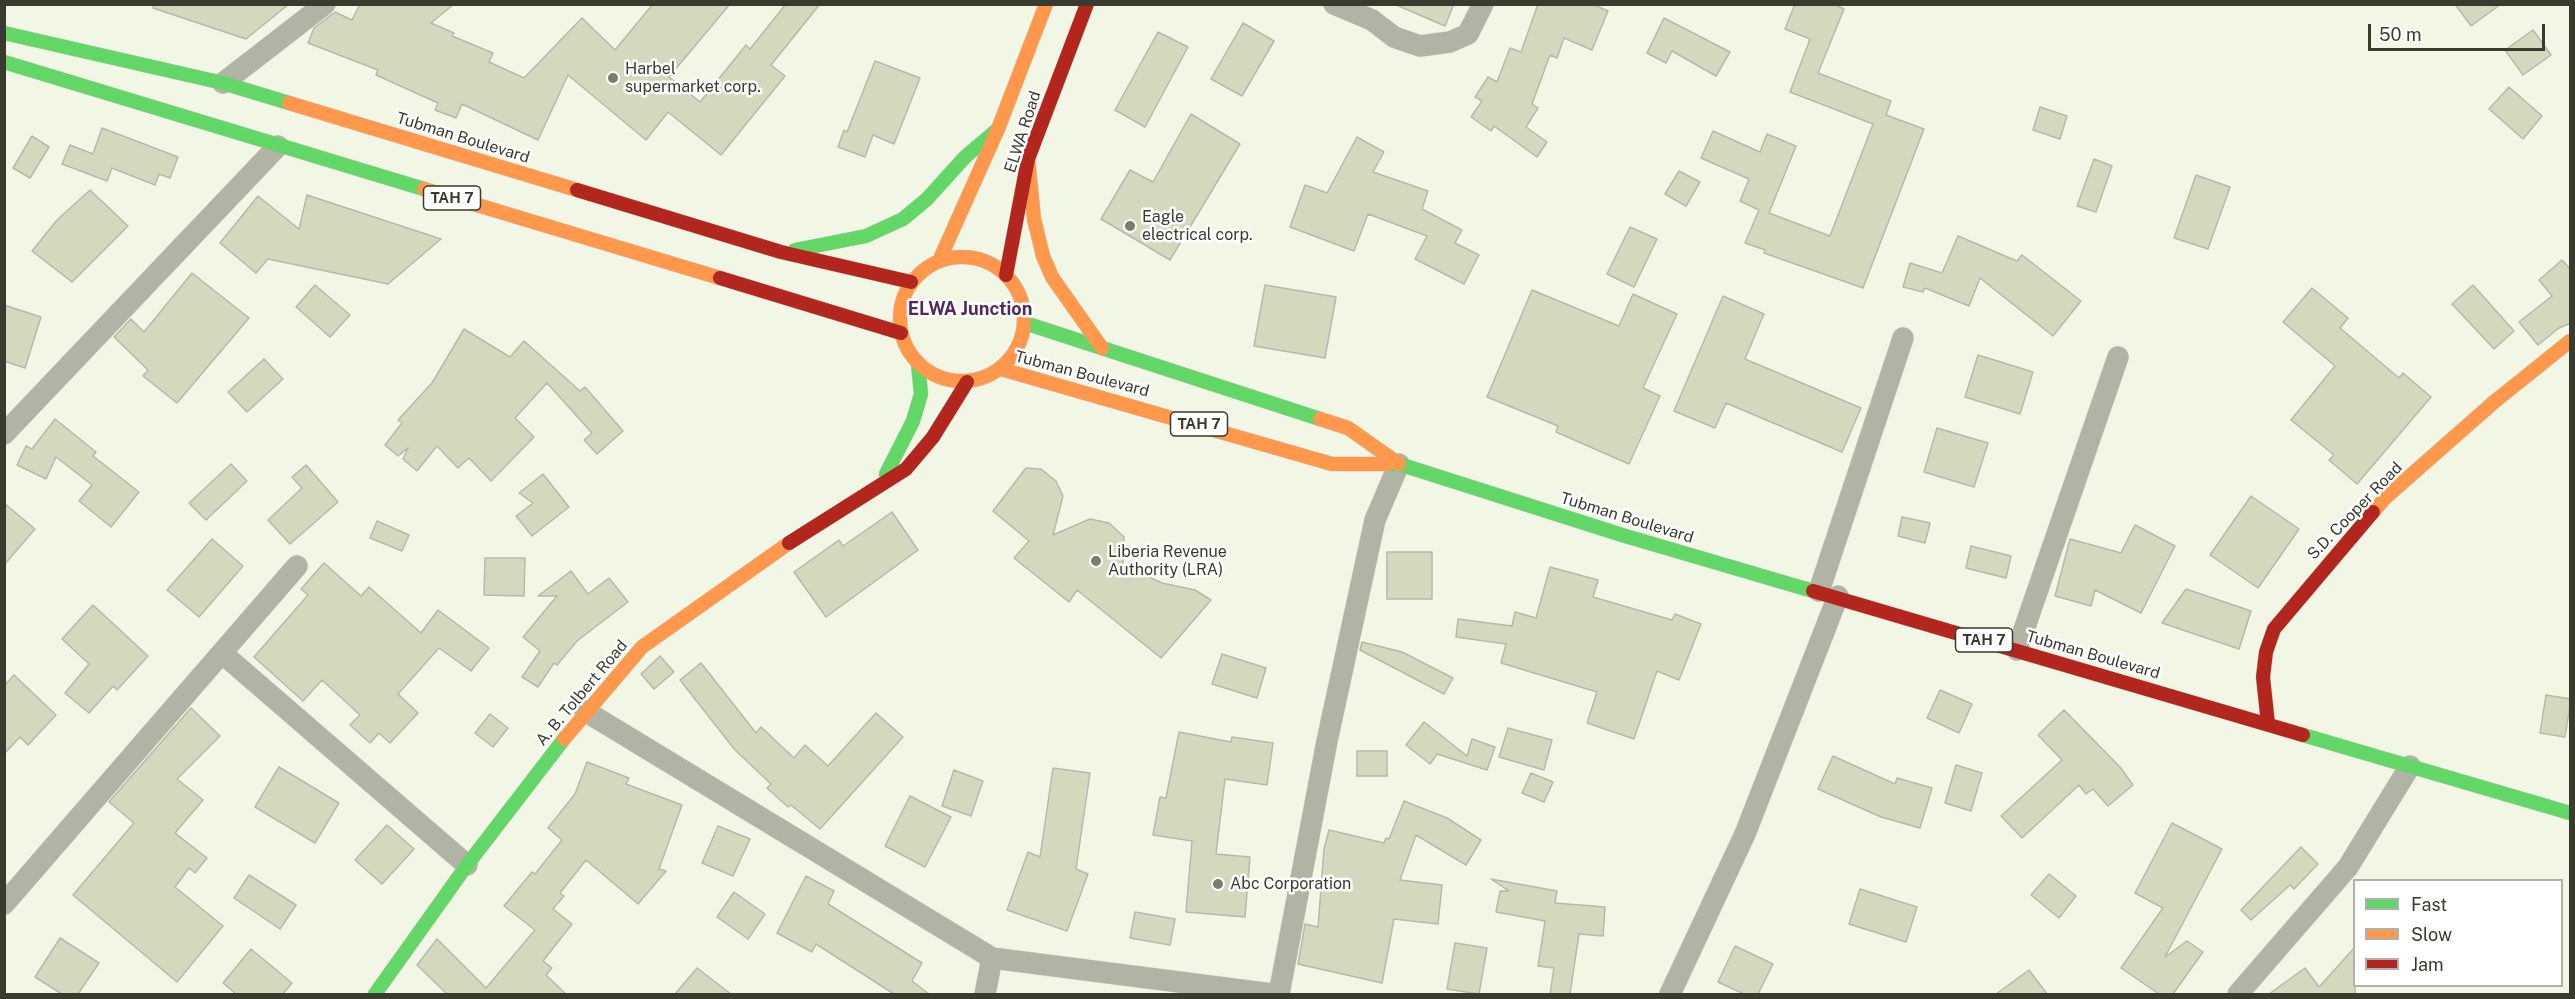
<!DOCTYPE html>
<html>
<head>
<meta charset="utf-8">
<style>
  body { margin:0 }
  #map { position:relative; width:2575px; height:999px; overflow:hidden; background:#f2f7e5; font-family:"Public Sans",sans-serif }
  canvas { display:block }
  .frame { position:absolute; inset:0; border:6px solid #383b2e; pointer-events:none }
  .legend { position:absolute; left:2353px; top:879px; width:210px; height:108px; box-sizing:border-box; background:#fff; border:2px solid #afb1ab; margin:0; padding:8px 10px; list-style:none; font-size:18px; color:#383b2e }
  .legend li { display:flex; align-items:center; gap:12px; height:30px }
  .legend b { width:30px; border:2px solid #afb1ab }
  .scale { position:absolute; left:2368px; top:24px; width:177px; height:27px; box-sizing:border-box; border:3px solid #383b2e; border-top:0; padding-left:8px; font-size:18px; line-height:21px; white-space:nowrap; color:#383b2e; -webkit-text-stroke:4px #fff; paint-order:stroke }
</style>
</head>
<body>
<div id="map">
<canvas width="2575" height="999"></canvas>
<div class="frame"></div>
<ul class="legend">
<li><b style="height:8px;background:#63d668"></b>Fast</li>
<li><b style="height:8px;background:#ff974d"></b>Slow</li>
<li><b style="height:8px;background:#b3261e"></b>Jam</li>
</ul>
<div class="scale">50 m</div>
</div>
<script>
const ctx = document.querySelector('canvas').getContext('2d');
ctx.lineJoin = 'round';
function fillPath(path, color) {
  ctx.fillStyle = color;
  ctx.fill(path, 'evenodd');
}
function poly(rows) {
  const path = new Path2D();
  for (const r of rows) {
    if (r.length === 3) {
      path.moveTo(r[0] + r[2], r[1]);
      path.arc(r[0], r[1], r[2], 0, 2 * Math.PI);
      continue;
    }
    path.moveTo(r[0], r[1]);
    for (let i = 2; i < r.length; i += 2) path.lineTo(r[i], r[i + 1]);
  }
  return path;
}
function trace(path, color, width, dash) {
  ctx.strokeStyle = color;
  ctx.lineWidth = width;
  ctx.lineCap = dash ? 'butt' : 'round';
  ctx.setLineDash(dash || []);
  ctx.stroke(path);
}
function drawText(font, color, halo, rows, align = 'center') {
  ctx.font = font + ' "Public Sans",sans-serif';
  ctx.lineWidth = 5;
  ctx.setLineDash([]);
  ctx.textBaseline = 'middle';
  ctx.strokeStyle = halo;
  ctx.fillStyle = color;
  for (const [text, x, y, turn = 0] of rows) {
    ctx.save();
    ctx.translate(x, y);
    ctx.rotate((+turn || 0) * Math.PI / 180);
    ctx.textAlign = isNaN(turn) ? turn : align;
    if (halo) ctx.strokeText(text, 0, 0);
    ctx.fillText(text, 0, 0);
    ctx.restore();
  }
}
const building = poly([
  [154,4,289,4,246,39,153,8,154,4],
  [360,4,454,4,431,23,454,33,452,36,493,53,489,62,524,78,582,18,615,50,653,4,730,4,669,77,700,102,746,45,750,49,786,4,820,4,771,65,785,76,721,155,668,112,646,140,568,75,538,140,462,104,456,118,435,110,438,103,376,75,378,70,308,43,314,28,335,12,352,20,360,4],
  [1394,4,1454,4,1445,26,1394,4],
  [1538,4,1592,4,1608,11,1592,50,1564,38,1557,58,1550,55,1532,104,1538,108,1526,127,1547,142,1537,157,1494,126,1491,131,1471,117,1482,101,1475,97,1488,77,1497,82,1510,48,1521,52,1538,4],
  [1795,4,1833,4,1844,9,1818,73,1891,101,1886,115,1924,129,1863,288,1764,253,1765,250,1745,243,1759,210,1740,201,1749,179,1701,158,1713,131,1760,152,1767,134,1796,146,1769,213,1830,236,1873,124,1790,92,1810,39,1785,29,1795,4],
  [2455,4,2501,4,2471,26,2455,4],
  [1664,18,1730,52,1716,76,1672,51,1666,63,1647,53,1664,18],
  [1243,23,1274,41,1242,96,1211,79,1243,23],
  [2533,30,2551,55,2523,75,2505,50,2533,30],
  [1158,32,1188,47,1145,127,1115,110,1158,32],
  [875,61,920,78,894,144,873,135,865,157,838,147,844,130,847,132,875,61],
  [2509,87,2542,116,2523,139,2489,109,2509,87],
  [2040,107,2067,116,2060,139,2033,130,2040,107],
  [1191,114,1240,144,1170,260,1101,219,1130,170,1153,182,1191,114],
  [102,128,178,157,170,178,159,174,155,185,112,168,107,181,62,164,70,145,93,154,102,128],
  [32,136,49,147,30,178,13,168,32,136],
  [1357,137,1384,152,1373,172,1428,191,1422,209,1462,230,1455,243,1479,255,1464,284,1415,259,1427,236,1368,214,1354,251,1290,227,1305,185,1327,193,1357,137],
  [2094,159,2112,166,2096,212,2077,206,2094,159],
  [1679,171,1700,182,1686,206,1665,194,1679,171],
  [2196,175,2230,187,2208,249,2174,238,2196,175],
  [90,190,128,226,72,282,32,251,57,220,90,190],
  [307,195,441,239,388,284,268,259,256,273,220,243,258,196,299,229,307,195],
  [1630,227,1657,239,1634,287,1607,274,1630,227],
  [1958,236,2017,261,2022,255,2081,301,2053,336,1980,278,1969,306,1925,288,1923,292,1903,287,1910,263,1942,273,1958,236],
  [2562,260,2571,270,2571,323,2559,328,2538,345,2519,322,2552,296,2539,280,2562,260],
  [192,273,249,318,177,403,143,376,148,370,114,337,131,319,144,332,192,273],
  [315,285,350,315,330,337,296,307,315,285],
  [1265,285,1336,297,1325,358,1254,346,1265,285],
  [2473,285,2514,331,2494,349,2452,304,2473,285],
  [2312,288,2348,318,2340,328,2399,378,2403,373,2431,397,2357,484,2329,460,2334,455,2291,420,2335,366,2283,322,2312,288],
  [1532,290,1619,326,1633,294,1677,314,1643,388,1660,396,1629,464,1556,432,1558,426,1487,397,1532,290],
  [1723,296,1764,314,1745,359,1861,408,1842,452,1726,403,1715,428,1674,411,1723,296],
  [4,305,41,317,25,368,4,361,4,305],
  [464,329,510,357,524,341,580,391,585,387,623,431,597,454,584,440,592,433,547,383,515,418,534,437,491,481,469,458,458,468,437,446,417,471,403,459,408,448,398,456,385,445,402,423,398,420,432,383,464,329],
  [1978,355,2033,372,2020,414,1965,397,1978,355],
  [264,359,283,379,247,412,228,392,264,359],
  [55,419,96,452,93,456,139,492,111,527,79,501,92,485,56,457,46,479,17,465,26,446,32,449,55,419],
  [1937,428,1988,443,1974,487,1924,472,1937,428],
  [231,464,247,481,206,520,189,503,231,464],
  [306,465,338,502,290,544,268,520,302,488,292,477,306,465],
  [1026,468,1041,469,1056,481,1063,496,1053,535,1090,519,1109,523,1124,537,1123,565,1162,583,1195,590,1211,600,1161,658,1077,590,1069,602,1014,558,1029,541,993,511,1026,468],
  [543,474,569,507,532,536,516,516,533,503,519,493,543,474],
  [2251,496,2299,529,2258,588,2210,555,2251,496],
  [4,503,35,529,4,565,4,503],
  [892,512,918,550,826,617,794,572,839,540,843,546,892,512],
  [1902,517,1930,523,1925,543,1898,536,1902,517],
  [377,521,409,535,402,551,370,538,377,521],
  [2135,525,2175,546,2141,613,2095,590,2091,606,2055,596,2070,539,2121,553,2135,525],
  [212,539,243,566,199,617,167,590,212,539],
  [1971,546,2011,556,2006,578,1966,568,1971,546],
  [1387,552,1432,552,1432,599,1387,599,1387,552],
  [485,558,525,558,524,596,484,595,485,558],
  [324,563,361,596,369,587,421,633,438,610,489,648,471,671,439,648,398,694,418,713,390,743,379,733,370,743,350,725,360,715,322,680,303,701,254,657,308,595,301,589,324,563],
  [1550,567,1598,580,1593,597,1672,620,1675,614,1701,624,1679,680,1657,671,1634,739,1587,723,1597,692,1501,663,1506,644,1456,637,1458,619,1512,626,1515,612,1536,618,1550,567],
  [571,571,588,594,609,578,628,602,577,641,557,665,554,663,538,687,522,677,540,651,523,637,557,596,538,596,571,571],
  [2186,589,2251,611,2239,649,2162,623,2186,589],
  [93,605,148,656,117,690,113,686,89,713,65,693,89,664,62,639,93,605],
  [1362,642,1402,652,1453,678,1444,694,1360,650,1362,642],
  [1222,654,1266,668,1257,698,1212,684,1222,654],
  [660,656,674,672,654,689,641,674,660,656],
  [701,663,756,733,761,727,794,758,805,745,828,766,876,713,903,737,820,829,791,805,788,807,767,788,771,784,735,750,680,680,701,663],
  [14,675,56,715,28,745,20,737,4,754,4,686,14,675],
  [1940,690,1972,704,1959,733,1927,718,1940,690],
  [2546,695,2571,699,2565,737,2540,733,2546,695],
  [191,708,220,736,177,779,203,800,175,833,207,858,195,873,189,868,175,887,223,926,177,982,73,895,134,823,109,802,191,708],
  [2064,710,2120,767,2133,785,2108,806,2093,789,2086,794,2079,785,2022,838,2001,816,2062,760,2038,735,2064,710],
  [490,714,508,728,493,747,475,733,490,714],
  [1424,722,1467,756,1472,739,1495,747,1487,770,1437,754,1430,764,1406,745,1424,722],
  [1508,728,1552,740,1544,770,1499,757,1508,728],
  [1179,732,1231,742,1232,737,1273,743,1267,785,1225,779,1216,854,1250,857,1245,917,1186,912,1192,841,1153,835,1160,797,1166,798,1179,732],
  [1357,751,1387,751,1387,776,1357,776,1357,751],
  [1833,756,1895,784,1897,778,1932,788,1920,828,1881,817,1818,789,1833,756],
  [587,762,629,778,626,784,682,805,659,869,666,871,638,904,586,860,560,893,564,896,553,909,572,924,543,961,552,968,546,975,566,994,447,994,417,965,437,939,486,988,535,930,504,906,532,872,535,874,562,840,548,828,575,794,587,762],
  [1956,765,1982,773,1971,811,1945,803,1956,765],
  [279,767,339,803,315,843,255,807,279,767],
  [1053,768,1090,773,1076,869,1088,874,1067,931,1007,910,1028,852,1040,857,1053,768],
  [954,770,983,781,971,816,942,806,954,770],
  [1531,773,1553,782,1544,802,1522,793,1531,773],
  [910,796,951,817,925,867,885,846,910,796],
  [1404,801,1447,818,1481,840,1466,865,1416,835,1400,880,1442,885,1438,924,1394,919,1382,983,1298,964,1305,924,1318,927,1324,849,1329,830,1384,843,1386,838,1389,839,1404,801],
  [2172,823,2222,849,2165,957,2187,941,2203,952,2173,994,2159,994,2121,968,2163,908,2135,893,2172,823],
  [387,825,414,849,382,884,355,860,387,825],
  [718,826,750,839,733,876,702,863,718,826],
  [2301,847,2318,864,2294,889,2290,885,2251,920,2241,910,2301,847],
  [2049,874,2076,896,2059,918,2031,895,2049,874],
  [249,875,296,905,280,929,234,898,249,875],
  [806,876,834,891,828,904,922,963,912,981,929,994,894,994,816,944,812,952,777,933,806,876],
  [1491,879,1557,891,1555,903,1605,907,1603,936,1579,934,1570,994,1550,994,1554,968,1538,966,1545,921,1496,912,1500,891,1509,891,1491,879],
  [1860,889,1917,907,1906,942,1849,924,1860,889],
  [734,892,765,914,748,939,717,917,734,892],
  [1135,912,1175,919,1170,945,1130,938,1135,912],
  [60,938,99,963,78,994,62,994,35,977,60,938],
  [1455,943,1487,948,1479,994,1447,989,1455,943],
  [1735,946,1773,964,1758,994,1744,994,1718,982,1735,946],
  [2355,947,2355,994,2269,994,2305,968,2319,987,2355,947],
  [251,949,292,983,283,994,236,994,223,983,251,949],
  [697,968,731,994,675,994,697,968],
  [2029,970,2047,994,1996,994,2029,970]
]);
fillPath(building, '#d3d9bd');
trace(building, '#b6b9ab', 1.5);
const street = poly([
  [1334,4,1372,20,1394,37,1420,46,1450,42,1468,34,1483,4],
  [223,83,325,4],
  [4,434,278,146],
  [1819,591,1903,338],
  [2017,650,2118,357],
  [223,654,467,865],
  [585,711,992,958,985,994],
  [4,904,297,566],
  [992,958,1272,994],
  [1279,994,1327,741,1375,520,1399,464],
  [1670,994,1745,834,1838,596],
  [2238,994,2348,867,2410,766]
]);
const fast = poly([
  [4,33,223,83,289,103],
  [4,62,424,189],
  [795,250,866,236,903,219,927,199,965,157,998,129],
  [1025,323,1320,419],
  [1387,464,1399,464,1622,535,1813,591],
  [886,474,913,421,921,394,918,364],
  [2303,735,2570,813],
  [375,994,467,865,564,739]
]);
const slow = poly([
  [289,103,577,190],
  [1028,159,1034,219,1043,256,1052,277,1102,348],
  [424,189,720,278],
  [962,319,62],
  [939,261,998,129,1046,4],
  [1001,369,1332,464,1387,464],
  [1320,419,1348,428,1399,464],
  [2373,512,2385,498,2494,402,2570,341],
  [564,739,642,647,789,543]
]);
const jam = poly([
  [577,190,781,252,911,282],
  [1006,275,1028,159,1087,4],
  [720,278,901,333],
  [789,543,906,469,933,437,967,382],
  [1813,591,2303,735],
  [2268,724,2263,677,2266,652,2274,629,2373,512]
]);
trace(street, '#d0d4c6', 22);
trace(fast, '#d0d4c6', 15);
trace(slow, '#d0d4c6', 15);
trace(jam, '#d0d4c6', 15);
trace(street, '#b1b4a4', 21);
trace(fast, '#63d668', 14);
trace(slow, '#ff974d', 14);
trace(jam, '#b3261e', 14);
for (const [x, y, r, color] of [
  [613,78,6,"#797d6e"],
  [1130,226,6,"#797d6e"],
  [1096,561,6,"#797d6e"],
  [1218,884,6,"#797d6e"]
]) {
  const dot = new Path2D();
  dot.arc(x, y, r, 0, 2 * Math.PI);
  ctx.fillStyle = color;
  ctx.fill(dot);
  trace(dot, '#fff', 2);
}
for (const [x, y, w] of [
  [452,198,57],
  [1199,424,57],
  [1984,640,57]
]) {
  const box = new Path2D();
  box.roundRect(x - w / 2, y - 12, w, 24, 4.5);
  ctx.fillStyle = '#fff';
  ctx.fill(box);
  trace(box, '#383b2e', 1.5);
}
drawText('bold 15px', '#383b2e', null, [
  ["TAH 7",452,198],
  ["TAH 7",1199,424],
  ["TAH 7",1984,640]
]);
drawText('16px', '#383b2e', '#fff', [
  ["Harbel",625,69],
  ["supermarket corp.",625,87],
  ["Eagle",1142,217],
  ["electrical corp.",1142,235],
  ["Liberia Revenue",1108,552],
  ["Authority (LRA)",1108,570],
  ["Abc Corporation",1230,884]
], 'left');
drawText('16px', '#383b2e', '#fff', [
  ["ELWA Road",1023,132,-72],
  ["Tubman Boulevard",463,138,17],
  ["Tubman Boulevard",1082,374,15],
  ["S.D. Cooper Road",2355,511,-46],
  ["Tubman Boulevard",1627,518,17],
  ["Tubman Boulevard",2093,655,16],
  ["A. B. Tolbert Road",582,693,-50]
]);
drawText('bold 18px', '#51285e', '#fff', [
  ["ELWA Junction",970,309]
]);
</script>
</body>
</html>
